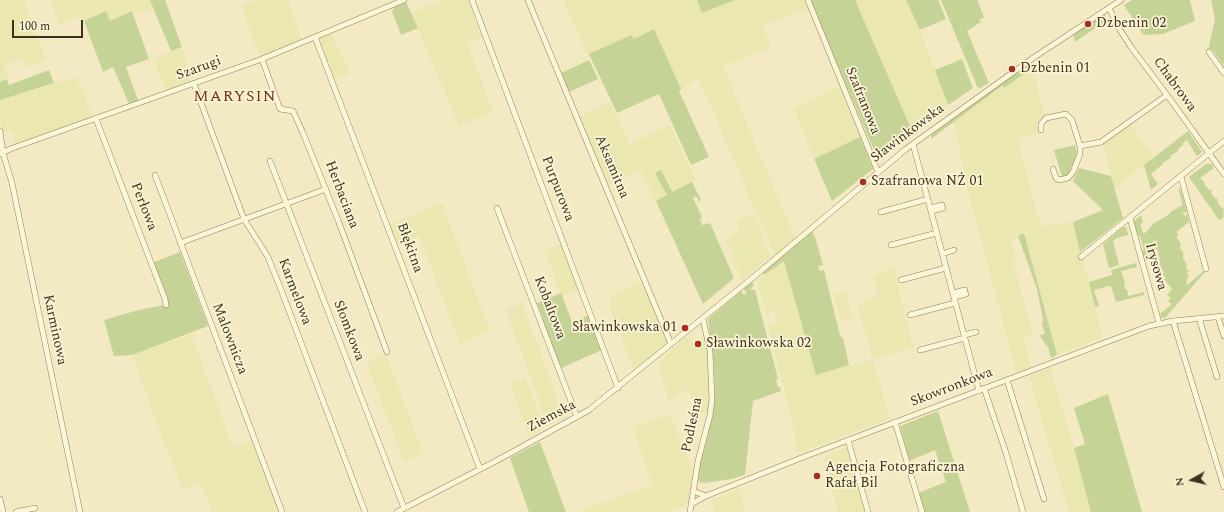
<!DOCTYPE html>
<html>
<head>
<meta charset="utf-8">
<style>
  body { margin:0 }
  #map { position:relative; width:1224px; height:512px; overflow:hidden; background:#f3eac4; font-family:Spectral,serif }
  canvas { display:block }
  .north { position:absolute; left:1172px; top:460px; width:40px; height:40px; -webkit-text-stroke:3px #faf3d5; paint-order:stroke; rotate:262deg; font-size:11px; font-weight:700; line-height:16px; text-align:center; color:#3f311d }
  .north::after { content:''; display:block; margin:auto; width:14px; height:18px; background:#3f311d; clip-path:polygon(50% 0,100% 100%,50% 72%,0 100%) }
  .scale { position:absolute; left:12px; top:20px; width:71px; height:18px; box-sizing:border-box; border:2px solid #3f311d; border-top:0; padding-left:5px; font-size:12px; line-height:14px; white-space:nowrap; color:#3f311d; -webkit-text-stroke:3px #faf3d5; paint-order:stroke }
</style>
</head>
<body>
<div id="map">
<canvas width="1224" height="512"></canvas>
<div class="north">N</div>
<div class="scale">100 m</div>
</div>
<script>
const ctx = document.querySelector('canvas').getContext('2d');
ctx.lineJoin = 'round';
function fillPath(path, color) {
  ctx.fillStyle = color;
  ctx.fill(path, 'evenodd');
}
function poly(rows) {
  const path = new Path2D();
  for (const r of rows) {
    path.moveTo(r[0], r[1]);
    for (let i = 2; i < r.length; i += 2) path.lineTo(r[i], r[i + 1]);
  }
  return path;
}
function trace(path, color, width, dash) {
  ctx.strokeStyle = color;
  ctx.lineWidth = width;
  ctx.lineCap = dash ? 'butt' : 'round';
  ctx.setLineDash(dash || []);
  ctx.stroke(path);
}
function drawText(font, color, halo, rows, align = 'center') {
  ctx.font = font + ' Spectral,serif';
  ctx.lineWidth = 3.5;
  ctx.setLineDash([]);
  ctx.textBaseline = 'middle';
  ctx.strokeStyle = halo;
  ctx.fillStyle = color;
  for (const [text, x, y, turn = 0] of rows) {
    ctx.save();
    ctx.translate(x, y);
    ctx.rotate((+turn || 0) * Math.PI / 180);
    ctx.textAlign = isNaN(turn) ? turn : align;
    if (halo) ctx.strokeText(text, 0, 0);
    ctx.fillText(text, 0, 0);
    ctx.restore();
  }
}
fillPath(poly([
  [0,0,24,0,47,61,28,67,23,58,4,65,8,78,0,82],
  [50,0,150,0,154,8,136,15,134,11,132,11,110,21,106,11,95,15,84,21,80,16,59,25],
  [255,0,288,0,302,40,260,58,241,6],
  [442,0,468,0,482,37,467,43,493,111,459,126,411,13],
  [563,0,697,0,703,13,735,0,804,0,807,9,763,26,771,48,723,66,795,239,776,258,698,77,681,89,654,29,633,39,631,35,588,55],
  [855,0,906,0,920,30,948,105,912,131],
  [332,34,350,73,335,80,318,38],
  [182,47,192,84,167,93,153,59],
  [1032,68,1044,112,1044,115,1037,120,1040,133,1017,138,1037,213,1041,226,1073,222,1103,337,1057,355,1024,235,1033,230,1024,233,1011,240,1017,260,1013,261,1033,335,1023,337,1032,370,1017,375,966,183,954,121,1003,85,1005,87],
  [76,77,94,118,15,145,12,131,2,133,0,123,0,100],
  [839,87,860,137,814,159,794,110],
  [610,102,630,144,670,125,696,180,672,192,661,170,656,173,667,195,656,201,641,170,608,186,579,117],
  [1131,125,1154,157,1115,189,1103,144],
  [442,203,490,331,460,344,419,236,396,246,389,225],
  [754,213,763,235,763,239,771,256,743,280,725,241,740,232,736,222],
  [561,244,579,290,562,297,545,251],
  [784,260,816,375,873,359,857,305,878,295,873,275,893,268,914,348,873,359,890,419,798,453,789,408,768,326,777,323,774,311,768,311,769,316,767,317,757,280],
  [645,281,671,344,635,374,609,304,612,296],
  [845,291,852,316,841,321,834,295],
  [522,303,565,418,548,426,506,310],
  [191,334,233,447,251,441,279,512,212,512,200,482,183,489,157,424,132,355],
  [686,337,689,337,695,347,705,340,706,340,709,367,710,410,701,413,687,389,669,401,658,364,673,348],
  [386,354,423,453,404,461,366,363],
  [1050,368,1074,448,1092,512,1069,512,1031,384,1030,376],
  [526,377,544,428,530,437,510,384],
  [667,415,675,423,674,424,693,471,689,504,667,512,577,512,652,485,633,427],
  [847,447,866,511,863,512,838,512,823,457],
  [739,489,746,512,715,512,711,500]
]), '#eae7b0');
fillPath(poly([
  [150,0,165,0,182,47,171,51],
  [697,0,735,0,702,13],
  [810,0,855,0,912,131,876,155],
  [906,0,938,0,946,19,920,30],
  [941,0,977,0,984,17,979,20,981,22,967,31,989,83,982,87,979,88,977,86],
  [1132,0,1190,0,1195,21,1163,34,1145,35,1142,33,1124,5],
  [1211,0,1224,0,1224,66,1212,49,1208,51,1215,19],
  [406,2,418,28,401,35,392,11,395,7],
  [106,11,110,21,132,11,149,59,126,67,139,103,130,106,113,67,103,72,84,21],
  [1104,12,1107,20,1075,42,1073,34],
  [654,29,681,89,679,91,709,157,691,165,659,94,617,113,589,54,631,35,634,39],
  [962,59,973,88,948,105,935,70],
  [589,60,598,79,569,92,561,73],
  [1029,63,1032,68,1004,88,1003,85,931,139,931,135],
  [49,70,54,83,0,100,0,82,7,79,9,85],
  [1188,131,1202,152,1197,156,1187,140,1183,142,1184,144,1178,149,1178,151,1170,156,1171,158,1162,163,1163,164,1151,174,1158,184,1151,190,1144,165],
  [860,137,873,169,832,201,814,159],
  [1075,145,1077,153,1071,170,1067,175,1062,177,1054,150],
  [1206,164,1212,164,1214,168,1200,178,1205,183,1204,184,1209,190,1210,189,1212,191,1211,193,1215,199,1216,198,1218,200,1217,201,1221,207,1222,207,1224,209,1223,210,1224,217,1219,220,1189,177],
  [1079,168,1111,176,1123,218,1080,252,1073,222,1103,210,1073,181],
  [661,170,672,192,692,182,701,200,699,201,696,196,693,198,702,217,700,220,702,225,710,223,734,278,703,304,656,201,667,195,655,173],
  [1178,188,1181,190,1187,212,1183,212,1184,216,1187,214,1189,222,1176,232,1178,234,1177,238,1181,244,1180,245,1180,248,1184,254,1183,255,1183,258,1187,265,1186,268,1189,271,1187,273,1189,277,1186,279,1187,281,1186,283,1187,285,1205,270,1205,272,1165,318,1162,318,1160,314,1172,304,1168,301,1171,298,1167,295,1172,289,1164,279,1166,278,1162,274,1164,272,1159,264,1161,262,1159,259,1160,258,1158,254,1159,253,1157,249,1151,253,1151,254,1149,256,1150,257,1144,262,1141,251,1144,250,1140,236,1137,236,1133,222,1141,215,1143,223,1141,223,1141,226,1143,233,1145,233,1154,223,1167,216,1172,211,1179,207,1182,206,1182,203],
  [1123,227,1126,227,1128,235,1117,238,1113,241,1119,265,1109,268,1103,244],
  [812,231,815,237,823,265,818,266,820,271,824,270,840,336,843,338,849,365,816,375,784,261,764,275,762,272],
  [1024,233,1057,355,1051,358,1048,347,1041,338,1040,335,1045,334,1042,324,1043,319,1037,289,1018,236],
  [180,252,208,326,132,355,114,356,104,320,135,311,168,304,152,263],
  [1136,263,1137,267,1121,271,1125,283,1124,285,1125,289,1127,289,1128,296,1144,292,1144,295,1116,302,1111,286,1109,286,1094,290,1099,306,1095,307,1089,282,1112,275,1111,270],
  [752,282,754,285,750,289,755,290,778,379,776,380,778,387,780,387,781,391,753,401,745,475,731,479,704,483,700,482,698,480,700,463,713,415,715,399,714,365,708,319,741,291,744,295,747,292,743,289],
  [561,293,572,322,589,315,602,350,559,369,540,319,543,318,537,303],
  [1108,394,1121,439,1142,512,1091,512,1074,448,1085,444,1074,408],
  [938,411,970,512,924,512,918,493,946,482,935,450,909,461,900,426],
  [540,442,566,512,529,512,510,458]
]), '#c5d396');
const minor = poly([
  [472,0,618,388],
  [528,0,671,344],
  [808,0,878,172],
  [1109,8,1120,30,1131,47,1167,95,1224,174],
  [315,37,480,469],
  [1209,52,1224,73],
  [262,59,280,109,293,111,303,133,338,220,387,352],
  [194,84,244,219,268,257,280,287,365,512],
  [96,119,165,299,166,305],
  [1041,130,1041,124,1046,118,1066,114,1072,120,1080,146,1101,142,1167,95],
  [0,131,3,153,12,183,80,512],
  [913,144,979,391],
  [0,154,10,149,262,59,404,0],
  [270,161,404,508],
  [1053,169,1056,178,1059,180,1068,178,1073,172,1080,154,1080,146],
  [155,175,282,512],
  [1181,177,1206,269],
  [497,208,577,417],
  [930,208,942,205],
  [931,211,943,208],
  [881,212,928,199],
  [1130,218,1159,323],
  [180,243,326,189],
  [891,245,937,233],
  [942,254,954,250],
  [1081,257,1224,141],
  [901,280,946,268],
  [953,293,965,290],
  [954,297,966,294],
  [910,315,955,303],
  [1218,317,1224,336],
  [1199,318,1217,377],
  [1173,321,1224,487],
  [964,335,976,332],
  [920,350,965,338],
  [1007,380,1044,499],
  [984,388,1006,453,1023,512],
  [895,422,922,512],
  [848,440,868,512],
  [693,491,706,496,801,458,1149,326,1173,321,1224,316],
  [0,499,3,512],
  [691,504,706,496],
  [16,512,35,508],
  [397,512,496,461,589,410,750,280,906,149,1033,58,1121,0],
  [690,512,698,461,710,415,712,400,710,351,703,319]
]);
trace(minor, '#917c58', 6);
trace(minor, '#fcf6d9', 5);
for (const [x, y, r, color] of [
  [1088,24,4,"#a72d20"],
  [1012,69,4,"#a72d20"],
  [863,182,4,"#a72d20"],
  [685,328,4,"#a72d20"],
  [698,344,4,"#a72d20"],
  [817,476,4,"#a72d20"]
]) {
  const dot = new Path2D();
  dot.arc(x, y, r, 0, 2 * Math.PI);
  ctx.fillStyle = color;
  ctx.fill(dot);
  trace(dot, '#faf3d5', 1.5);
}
drawText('14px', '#3f311d', '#faf3d5', [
  ["Dzbenin 02",1096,24],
  ["Dzbenin 01",1020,69],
  ["Szafranowa NŻ 01",871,182],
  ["Sławinkowska 01",677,328,"right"],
  ["Sławinkowska 02",706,344],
  ["Agencja Fotograficzna",825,468],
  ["Rafał Bil",825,484]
], 'left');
drawText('14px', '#3f311d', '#faf3d5', [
  ["Szarugi",199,69,-20],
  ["Chabrowa",1174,85,54],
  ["Szafranowa",862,101,68],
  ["Sławinkowska",908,134,-37],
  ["Aksamitna",611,167,67],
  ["Purpurowa",557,189,69],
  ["Herbaciana",341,195,69],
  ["Perłowa",143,207,69],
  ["Błękitna",409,248,70],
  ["Irysowa",1155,267,74],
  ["Karmelowa",294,292,69],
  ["Kobaltowa",549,308,69],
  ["Karminowa",54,330,78],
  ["Słomkowa",348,331,69],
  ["Malownicza",229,339,69],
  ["Skowronkowa",952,388,-21],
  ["Ziemska",552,417,-28],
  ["Podleśna",693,425,-78]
]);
ctx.letterSpacing = '1px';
drawText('16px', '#713417', '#faf3d5', [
  ["MARYSIN",235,98]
]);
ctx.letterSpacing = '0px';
</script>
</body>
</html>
